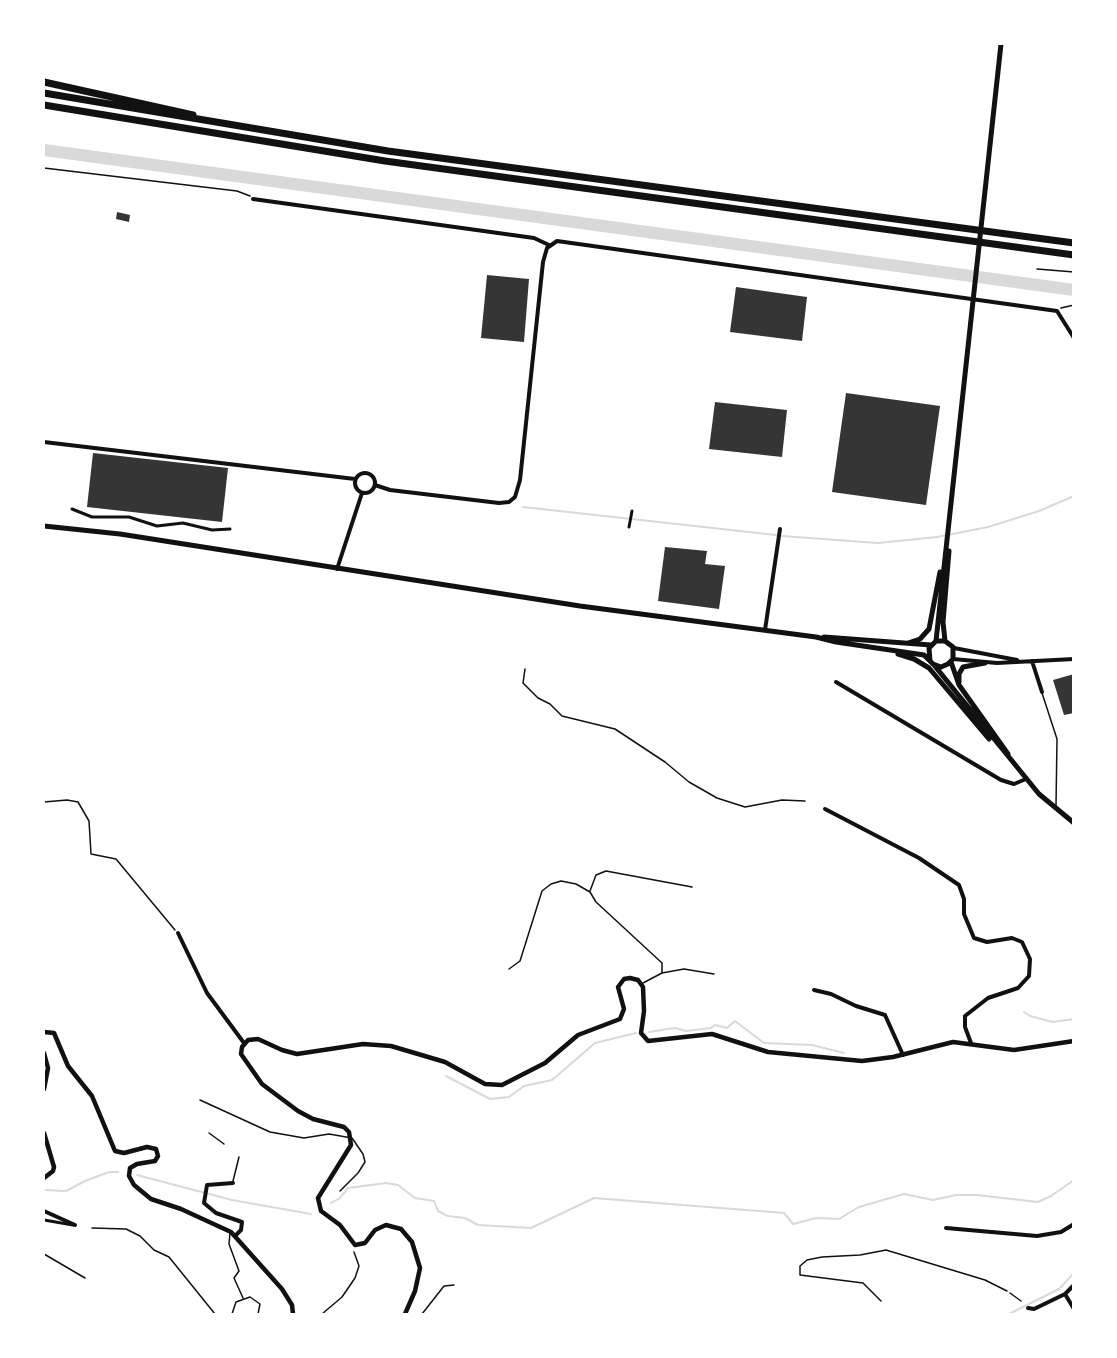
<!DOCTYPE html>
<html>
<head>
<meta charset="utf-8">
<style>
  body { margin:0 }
  #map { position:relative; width:1117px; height:1358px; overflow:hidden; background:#fff; font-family:Helvetica,sans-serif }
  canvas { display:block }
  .frame { position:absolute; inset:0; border:45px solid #fff; pointer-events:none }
</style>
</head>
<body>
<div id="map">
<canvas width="1117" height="1358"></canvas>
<div class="frame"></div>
</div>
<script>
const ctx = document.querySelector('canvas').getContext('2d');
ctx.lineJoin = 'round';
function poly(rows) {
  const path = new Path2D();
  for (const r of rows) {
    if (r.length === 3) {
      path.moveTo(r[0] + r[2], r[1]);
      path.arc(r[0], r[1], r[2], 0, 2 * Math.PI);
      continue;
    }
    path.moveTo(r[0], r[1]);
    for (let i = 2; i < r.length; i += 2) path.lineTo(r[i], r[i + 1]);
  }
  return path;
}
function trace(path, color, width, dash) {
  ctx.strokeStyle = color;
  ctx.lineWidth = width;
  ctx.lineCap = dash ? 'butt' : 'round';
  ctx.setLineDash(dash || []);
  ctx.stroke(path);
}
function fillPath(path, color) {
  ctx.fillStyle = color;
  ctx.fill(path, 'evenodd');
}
trace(poly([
  [523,507,776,535],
  [782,536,878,543,937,537,988,527,1039,511,1074,496],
  [1024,1012,1030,1016,1053,1022,1074,1019],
  [649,1032,675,1028,686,1031,711,1028,715,1025,727,1028,735,1021,764,1043,812,1045,844,1053],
  [446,1076,490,1099,509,1097,524,1086,552,1080,595,1043,636,1033],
  [137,1175,232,1200,311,1214],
  [44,1190,66,1191,85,1181,109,1172,118,1172],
  [331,1203,340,1198,348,1188,386,1183,398,1185,415,1198,434,1201,438,1211,448,1216,465,1218,478,1225,531,1228,594,1198,784,1213,793,1224,816,1218,839,1219,859,1207,904,1194,933,1200,956,1195,977,1195,1038,1202,1051,1196,1074,1180],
  [1009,1314,1059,1289,1074,1273]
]), '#d9d9d9', 2);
trace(poly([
  [44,150,1074,290]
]), '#d9d9d9', 12);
fillPath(poly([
  [117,212,130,215,129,222,116,219],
  [487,275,529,279,524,342,481,338],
  [736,287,807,297,802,341,730,332],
  [846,393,940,406,926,505,832,492],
  [715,402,787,410,782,457,709,449],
  [93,453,228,468,222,522,87,507],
  [665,547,707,551,705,564,725,566,719,609,658,601],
  [1074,674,1074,713,1064,715,1053,680]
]), '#353535');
trace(poly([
  [44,168,237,191,250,196],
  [1037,269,1074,272],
  [1061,308,1074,305],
  [525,669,523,683,538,698,550,704,562,716,615,729,665,762,689,782,717,798,745,807,782,800,805,801],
  [44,802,67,800,78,802,89,821,91,854,116,859,175,930],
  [92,1228,126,1229,140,1236,154,1250,169,1257,215,1314],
  [881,1301,863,1283,800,1275,800,1266,807,1260,822,1257,860,1255,886,1250,985,1280,1007,1291],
  [322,1314,342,1297,355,1278,359,1266,354,1252]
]), '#111', 1.5);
trace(poly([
  [1042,693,1057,739,1056,806],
  [590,891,596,875,606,871,692,887],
  [509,969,520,961,542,891,551,884,561,881,576,884,590,892,596,902,662,963,662,973,643,983],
  [662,973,684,969,714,974],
  [200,1100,270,1132,304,1138,329,1134,352,1138,363,1154,365,1162,358,1173,340,1191],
  [209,1133,224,1144],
  [233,1181,239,1157],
  [230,1233,229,1244,239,1271,234,1278,243,1298],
  [44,1254,85,1278],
  [1010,1293,1021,1301],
  [232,1314,236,1302,250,1297,260,1304,258,1314],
  [422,1314,444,1286,454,1285]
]), '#111', 1.5);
trace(poly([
  [72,509,92,517,129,517,157,526,183,523,212,530,230,529],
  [629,527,632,511],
  [44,1220,73,1225]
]), '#111', 3);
trace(poly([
  [253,199,534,238,549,245],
  [44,442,355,479],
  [365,483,10],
  [375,485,390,490,499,503,509,502,515,497,520,480,543,262,547,248,557,241,1057,311,1074,338],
  [337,569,362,493],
  [765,630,780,529],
  [954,648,1017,660],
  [953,659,997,663,1074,659],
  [1032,661,1042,692],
  [836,682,1001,780,1014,784,1026,779],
  [825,809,919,858,959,885,964,899,964,914,974,938,987,942,1012,938,1022,942,1030,959,1029,976,1018,988,988,998,965,1016,965,1027,971,1043],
  [178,933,207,993,244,1043],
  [814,990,831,994,856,1006,885,1015,903,1055],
  [233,1183,207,1185,204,1203,216,1213,242,1222,241,1230,235,1236],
  [44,1211,75,1225],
  [946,1228,1037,1236,1061,1232,1074,1224],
  [1065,1294,1074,1309],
  [1028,1308,1034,1309,1065,1294,1074,1285]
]), '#111', 4);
trace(poly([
  [44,1032,54,1033,68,1066,92,1096,115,1151,124,1153,147,1147,156,1149,158,1156,155,1161,137,1164,130,1168,129,1176,134,1185,151,1199,181,1209,231,1232,282,1289,292,1305,293,1314],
  [44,1053,48,1068,44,1089],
  [44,1133,54,1167,53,1171,44,1178],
  [405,1314,415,1291,420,1268,412,1242,401,1229,386,1225,375,1230,365,1243,355,1245,340,1225,321,1211,318,1198,351,1145,349,1132,344,1127,313,1119,298,1111,262,1084,241,1054,242,1047,248,1040,258,1039,282,1050,297,1054,363,1044,391,1046,445,1062,485,1084,502,1085,545,1063,578,1035,620,1019,624,1009,618,987,624,979,630,978,638,980,643,987,644,1011,641,1033,648,1041,712,1034,768,1052,862,1061,893,1057,953,1042,1014,1050,1074,1041]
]), '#111', 4.5);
trace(poly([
  [44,526,120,534,580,606,816,637,836,642,924,655,933,664,941,667,948,664,953,659,953,647,945,641,936,641,929,648,930,661],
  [824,637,931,645],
  [936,641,1001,44],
  [945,641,943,622,949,551],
  [908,643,920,639,929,629,940,572],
  [898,654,914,659,929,668,989,739],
  [951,662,959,685,1008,754],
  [934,665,1039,794,1074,823],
  [959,682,959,674,963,667,985,663]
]), '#111', 5);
trace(poly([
  [44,82,193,115],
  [44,93,388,151,1074,243],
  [44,105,385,161,1074,255]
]), '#111', 7);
</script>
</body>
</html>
